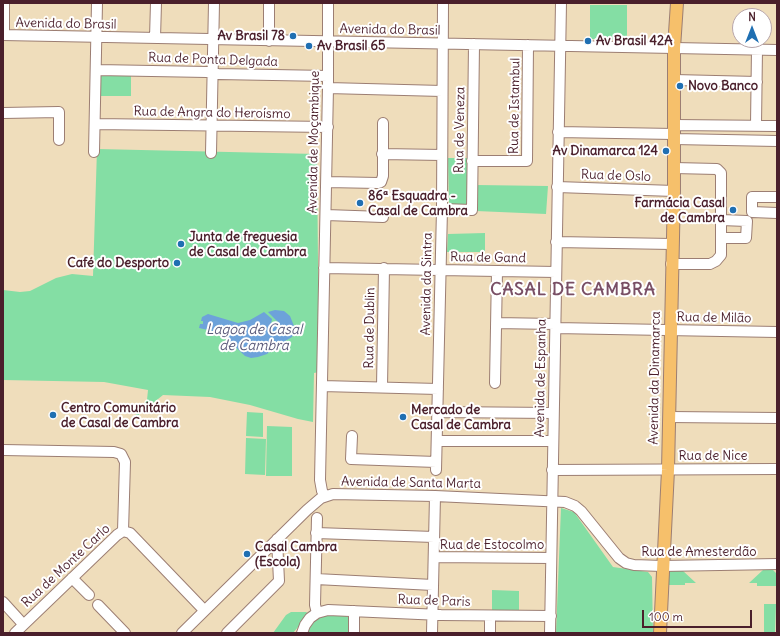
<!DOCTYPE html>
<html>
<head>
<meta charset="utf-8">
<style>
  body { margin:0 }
  #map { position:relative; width:780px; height:636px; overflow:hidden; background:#efddbb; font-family:Delius,sans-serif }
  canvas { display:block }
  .frame { position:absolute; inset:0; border:4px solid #4a1f2b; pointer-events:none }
  .north { position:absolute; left:732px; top:8px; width:40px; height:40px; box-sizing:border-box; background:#fff; border:1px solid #b7a5aa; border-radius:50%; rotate:0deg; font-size:11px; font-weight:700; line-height:16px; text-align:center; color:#4a1f2b }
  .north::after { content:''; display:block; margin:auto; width:14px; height:18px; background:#1f6fb2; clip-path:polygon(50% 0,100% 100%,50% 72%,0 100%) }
  .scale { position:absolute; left:642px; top:610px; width:110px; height:18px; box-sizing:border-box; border:2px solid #4a1f2b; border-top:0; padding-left:5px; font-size:12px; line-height:14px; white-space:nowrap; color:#4a1f2b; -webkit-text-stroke:3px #fff; paint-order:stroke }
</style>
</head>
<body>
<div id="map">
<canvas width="780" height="636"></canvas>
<div class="frame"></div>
<div class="north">N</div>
<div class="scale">100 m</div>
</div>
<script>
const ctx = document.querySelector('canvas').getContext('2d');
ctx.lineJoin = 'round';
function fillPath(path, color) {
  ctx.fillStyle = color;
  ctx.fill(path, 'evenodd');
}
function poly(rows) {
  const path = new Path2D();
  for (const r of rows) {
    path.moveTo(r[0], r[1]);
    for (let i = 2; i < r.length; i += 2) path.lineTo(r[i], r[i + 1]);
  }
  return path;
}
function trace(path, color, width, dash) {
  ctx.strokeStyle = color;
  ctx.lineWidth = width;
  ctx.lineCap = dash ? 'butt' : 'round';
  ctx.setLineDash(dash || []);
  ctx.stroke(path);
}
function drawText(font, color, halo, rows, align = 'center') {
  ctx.font = font + ' Delius,sans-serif';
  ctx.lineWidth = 4;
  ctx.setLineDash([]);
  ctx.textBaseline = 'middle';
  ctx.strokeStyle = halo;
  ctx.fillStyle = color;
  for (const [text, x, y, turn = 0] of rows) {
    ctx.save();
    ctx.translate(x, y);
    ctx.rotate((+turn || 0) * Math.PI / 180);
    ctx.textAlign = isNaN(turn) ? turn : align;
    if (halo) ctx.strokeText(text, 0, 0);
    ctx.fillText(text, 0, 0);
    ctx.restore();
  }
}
fillPath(poly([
  [590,5,627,5,627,40,590,39],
  [131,73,131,96,100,96,100,74],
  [97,149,317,154,319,372,314,373,313,422,298,419,250,405,210,397,163,395,131,421,147,400,148,390,104,382,3,380,3,290,20,292,30,291,56,278,72,274,93,276],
  [448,158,468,158,468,204,449,205],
  [477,185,548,186,546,214,476,211],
  [485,233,485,252,447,252,448,234],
  [247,412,263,413,263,437,246,436],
  [267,426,292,427,292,476,266,476],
  [246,438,266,439,265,475,245,474],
  [561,508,574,512,613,567,648,572,652,577,653,633,556,633],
  [672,570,682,570,696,583,685,583,685,585,668,585,668,573],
  [763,570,773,570,776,573,777,586,757,586,757,583,749,583],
  [492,590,519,591,519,611,492,611],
  [764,604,776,604,775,633,764,633],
  [291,612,306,612,309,614,293,633,273,633,286,615],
  [338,614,350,617,351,633,307,633,311,623,324,615]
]), '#84dea4');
fillPath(poly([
  [275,310,284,311,290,316,294,326,293,335,292,337,273,348,267,354,258,357,251,358,245,356,225,337,217,332,199,328,200,324,203,324,203,321,201,321,202,317,208,314,238,323,250,320,264,312,272,319,271,324,275,325,278,322,268,312]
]), '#6da2da');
const minor = poly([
  [3,34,4,30,4,3],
  [3,35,777,50],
  [155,38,156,3],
  [269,41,269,3],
  [97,70,207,72,218,74,328,76],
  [674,80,757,82],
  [328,88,442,91],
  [3,113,59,112,59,140],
  [95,124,328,127],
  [674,125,777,126],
  [756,125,757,49],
  [558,132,674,134],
  [674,139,777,141],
  [94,152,97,3],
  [211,153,214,3],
  [382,154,442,155],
  [472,161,527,161,528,45],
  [327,182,378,183,381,182,383,176,383,123],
  [557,187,674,191],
  [777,197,752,197,752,212,777,213],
  [442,209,472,210,474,44],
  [326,215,383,217],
  [721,238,746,238,747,221,721,220],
  [556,242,672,244],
  [671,264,710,264,716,261,721,255,721,173,717,169,674,168],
  [324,268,556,272],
  [496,323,555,324],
  [555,328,777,332],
  [495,383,497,271],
  [322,386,438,389],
  [382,387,384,268],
  [438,412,553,413],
  [669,417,777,418],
  [352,436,351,459,436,462],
  [437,441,553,441],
  [3,450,114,452,121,454,125,462,123,531],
  [436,470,442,209,443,3],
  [552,470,777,469],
  [325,496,322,491,320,480,328,88,328,3],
  [317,518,315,605,317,613],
  [316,533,434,537],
  [434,557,551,558],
  [72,578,89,595],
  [316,579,433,585],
  [3,602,23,624],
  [98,605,125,633],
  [15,633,117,535,123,531,130,533,204,610],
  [182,633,307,510,321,498,333,494,435,496,565,502,575,506,581,511,619,558,626,563,634,565,662,566,777,564],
  [227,633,279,581,277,539],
  [302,633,305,625,310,618,317,613,328,610,441,615,551,616],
  [354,633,354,611],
  [432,633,435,496],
  [490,633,490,616],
  [550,633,561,3]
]);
const major = poly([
  [660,633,668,470,674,191,674,48,677,3]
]);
trace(minor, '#9c7e73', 12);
trace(major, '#9c7e73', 14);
trace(minor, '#fff', 10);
trace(major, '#f6c06b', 12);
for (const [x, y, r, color] of [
  [293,36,4,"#1f6fb2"],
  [588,41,4,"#1f6fb2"],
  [309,46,4,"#1f6fb2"],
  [680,86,4,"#1f6fb2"],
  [666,151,4,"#1f6fb2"],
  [360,203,4,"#1f6fb2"],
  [733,210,4,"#1f6fb2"],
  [181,244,4,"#1f6fb2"],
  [177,263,4,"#1f6fb2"],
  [53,415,4,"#1f6fb2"],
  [403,417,4,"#1f6fb2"],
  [247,554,4,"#1f6fb2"]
]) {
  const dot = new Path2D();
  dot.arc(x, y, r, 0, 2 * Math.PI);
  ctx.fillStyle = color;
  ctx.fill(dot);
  trace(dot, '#fff', 1.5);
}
drawText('13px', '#4a1f2b', '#fff', [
  ["Avenida do Brasil",66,24,1],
  ["Avenida do Brasil",390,30,1],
  ["Rua de Ponta Delgada",213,60,2],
  ["Rua de Istambul",515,106,-89],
  ["Rua de Angra do Heroísmo",212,113,1],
  ["Rua de Veneza",460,130,-89],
  ["Avenida de Moçambique",314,142,-89],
  ["Rua de Oslo",616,176,2],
  ["Rua de Gand",488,258,1],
  ["Avenida da Sintra",427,284,-89],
  ["Rua de Milão",714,318,1],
  ["Rua de Dublin",370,328,-89],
  ["Avenida de Espanha",541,378,-89],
  ["Avenida da Dinamarca",655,378,-89],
  ["Rua de Nice",713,456],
  ["Avenida de Santa Marta",411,483,1],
  ["Rua de Estocolmo",492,545],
  ["Rua de Amesterdão",699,552],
  ["Rua de Monte Carlo",66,566,-43],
  ["Rua de Paris",434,601,2]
]);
drawText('bold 13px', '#4a1f2b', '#fff', [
  ["Av Brasil 78",285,36,"right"],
  ["Av Brasil 42A",596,41],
  ["Av Brasil 65",317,46],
  ["Novo Banco",688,86],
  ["Av Dinamarca 124",658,151,"right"],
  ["86ª Esquadra -",368,196],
  ["Casal de Cambra",368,211],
  ["Farmácia Casal",725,203,"right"],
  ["de Cambra",725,218,"right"],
  ["Junta de freguesia",189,237],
  ["de Casal de Cambra",189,252],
  ["Café do Desporto",169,263,"right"],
  ["Centro Comunitário",61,408],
  ["de Casal de Cambra",61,423],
  ["Mercado de",411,410],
  ["Casal de Cambra",411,425],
  ["Casal Cambra",255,547],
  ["(Escola)",255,562]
], 'left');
drawText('italic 14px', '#5a5a7a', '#fff', [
  ["Lagoa de Casal",254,330],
  ["de Cambra",254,346]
]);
ctx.letterSpacing = '1px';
drawText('bold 17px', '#794f65', '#fff', [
  ["CASAL DE CAMBRA",573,290]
]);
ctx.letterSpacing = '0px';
</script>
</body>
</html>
